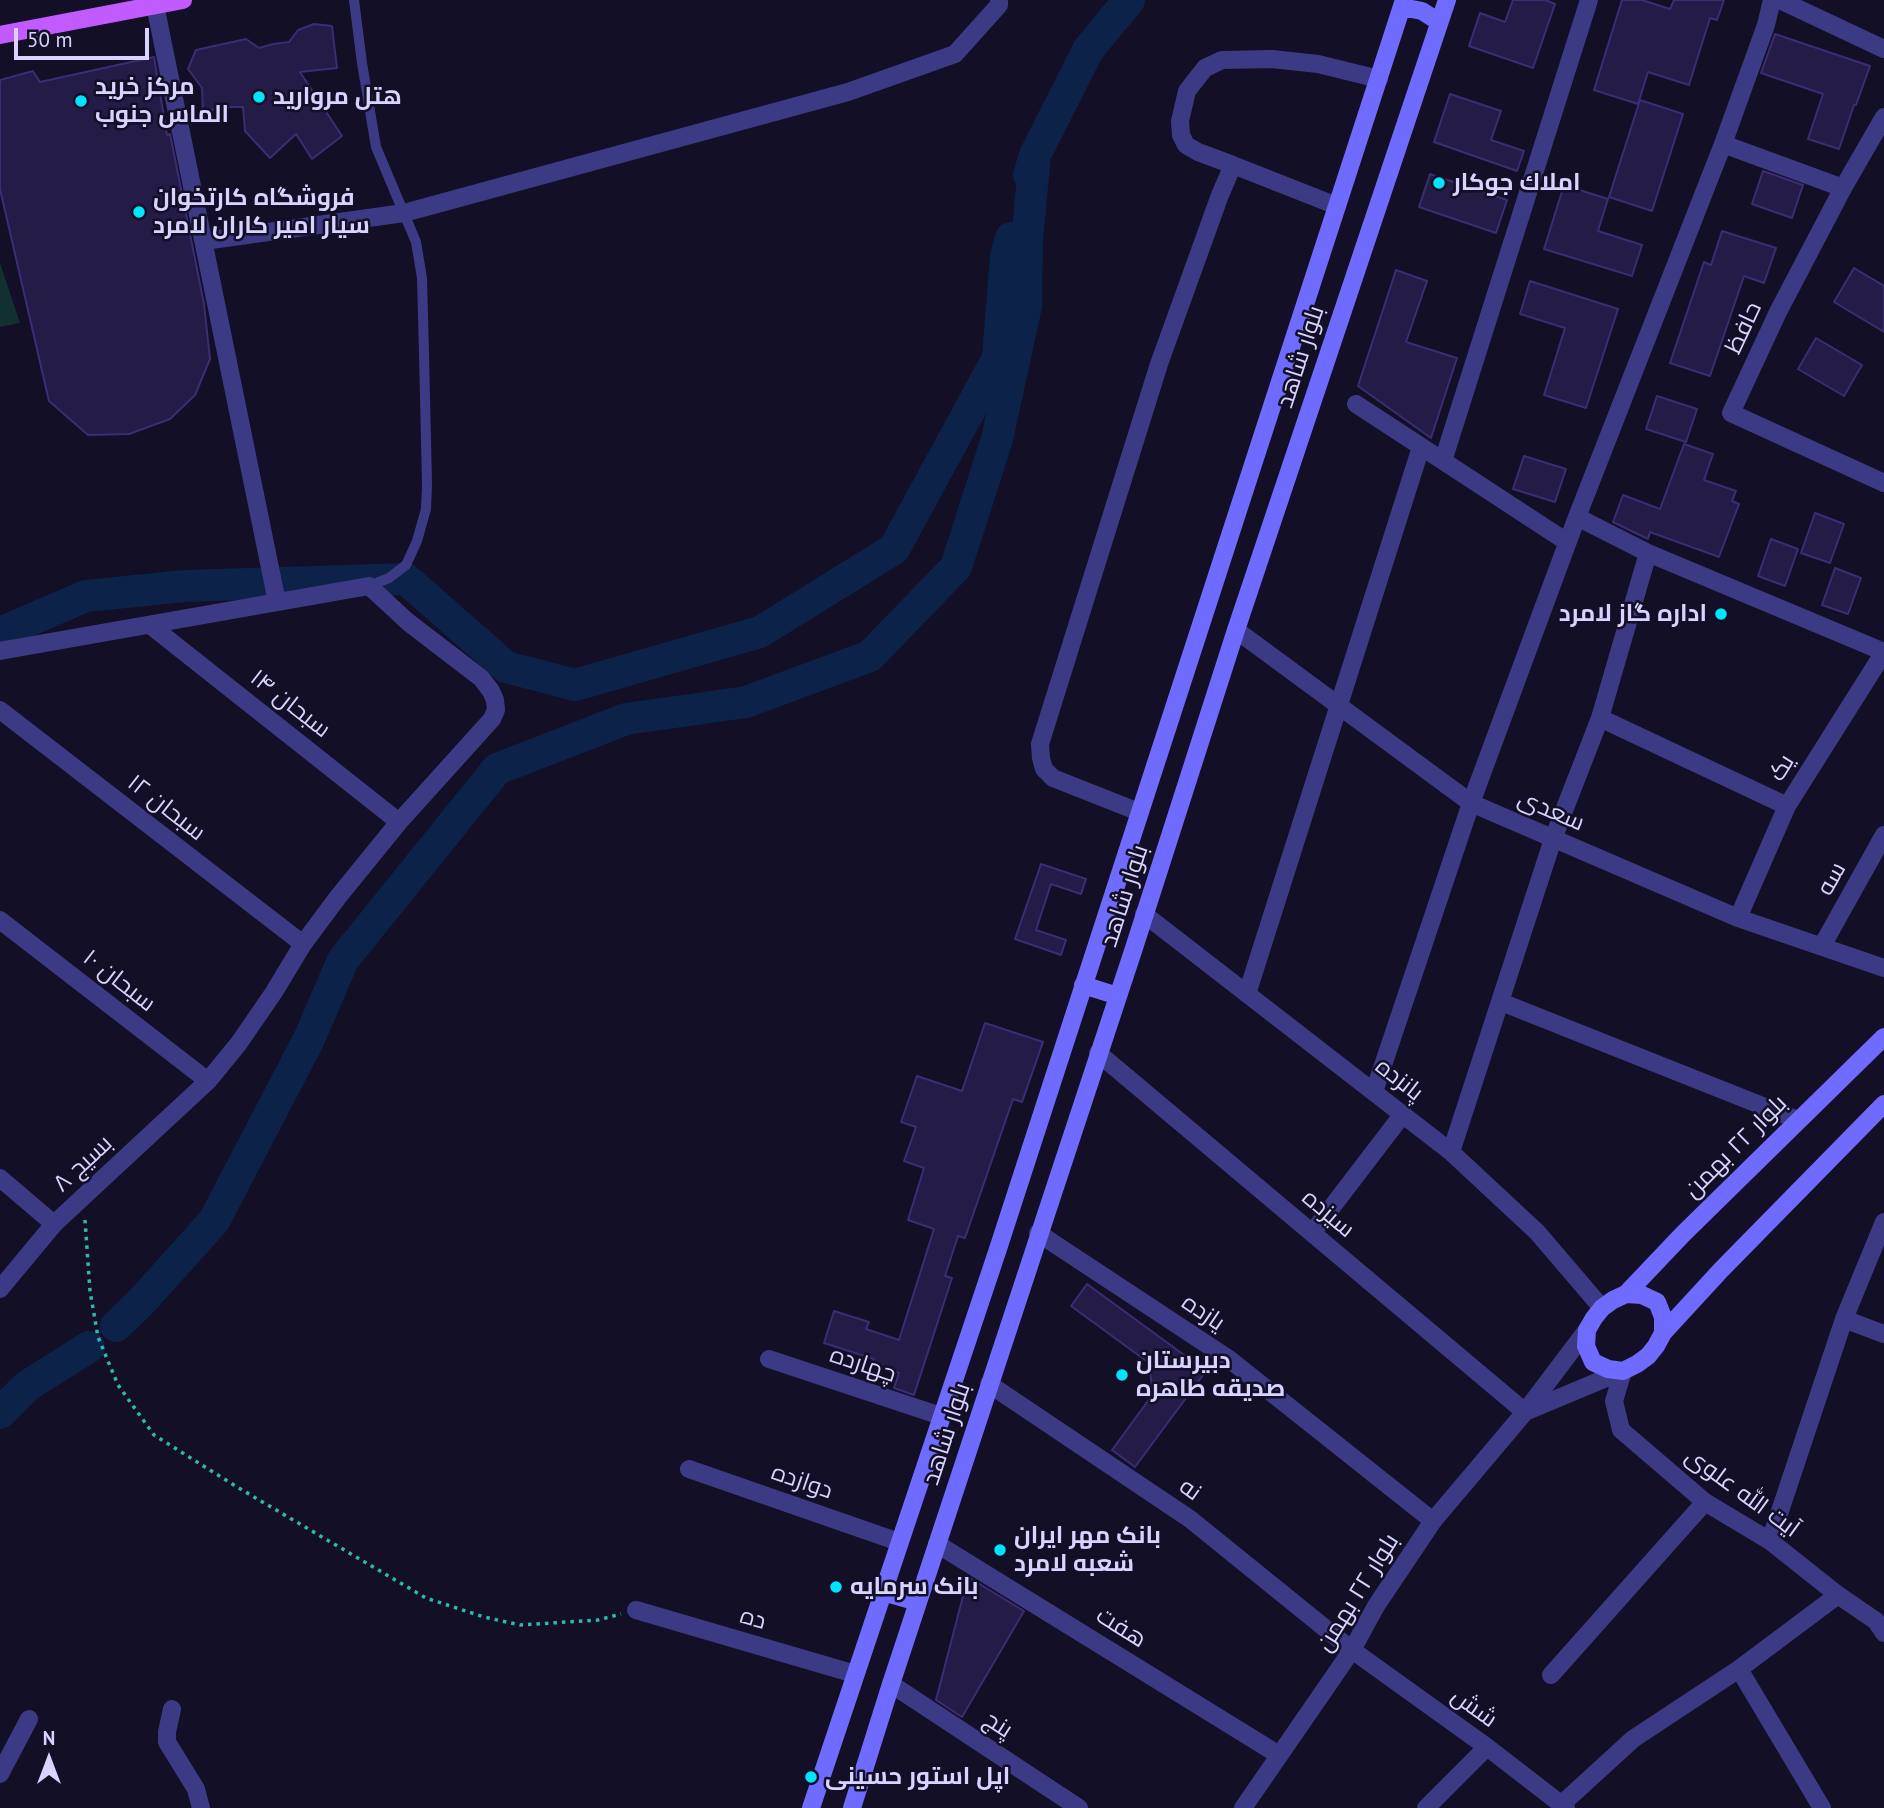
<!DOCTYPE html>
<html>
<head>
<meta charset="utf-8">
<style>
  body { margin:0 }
  #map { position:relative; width:1884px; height:1808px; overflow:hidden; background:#130f26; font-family:"PT Sans",sans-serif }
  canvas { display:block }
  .north { position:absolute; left:14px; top:1724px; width:70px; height:70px; -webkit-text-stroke:5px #130f26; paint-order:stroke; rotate:0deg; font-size:19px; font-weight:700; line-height:28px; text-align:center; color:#d9d4ff }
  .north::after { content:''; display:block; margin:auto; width:24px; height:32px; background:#d9d4ff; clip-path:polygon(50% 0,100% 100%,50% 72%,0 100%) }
  .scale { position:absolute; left:14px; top:28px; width:135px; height:32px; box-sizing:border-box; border:4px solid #d9d4ff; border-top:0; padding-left:9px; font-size:21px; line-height:24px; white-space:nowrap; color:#d9d4ff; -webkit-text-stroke:5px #130f26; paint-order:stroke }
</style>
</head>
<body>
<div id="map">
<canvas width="1884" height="1808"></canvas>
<div class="north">N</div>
<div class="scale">50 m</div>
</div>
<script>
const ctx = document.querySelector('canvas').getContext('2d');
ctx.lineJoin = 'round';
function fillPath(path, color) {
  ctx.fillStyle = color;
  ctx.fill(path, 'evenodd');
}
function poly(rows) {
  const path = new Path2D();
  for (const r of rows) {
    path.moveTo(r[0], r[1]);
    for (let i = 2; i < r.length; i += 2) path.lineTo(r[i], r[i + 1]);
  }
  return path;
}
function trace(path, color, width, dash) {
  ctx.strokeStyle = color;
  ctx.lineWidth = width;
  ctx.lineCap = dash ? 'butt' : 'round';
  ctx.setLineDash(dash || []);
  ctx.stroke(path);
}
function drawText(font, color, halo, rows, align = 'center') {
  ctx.font = font + ' "PT Sans",Cairo,sans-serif';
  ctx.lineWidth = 5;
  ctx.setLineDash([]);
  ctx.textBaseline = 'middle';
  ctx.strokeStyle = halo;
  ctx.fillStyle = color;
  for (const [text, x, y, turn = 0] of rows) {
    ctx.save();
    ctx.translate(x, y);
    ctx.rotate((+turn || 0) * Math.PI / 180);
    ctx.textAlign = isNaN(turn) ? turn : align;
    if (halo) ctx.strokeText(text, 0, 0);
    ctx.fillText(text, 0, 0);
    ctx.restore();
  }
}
fillPath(poly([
  [0,263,20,323,0,327]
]), '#12302f');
trace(poly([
  [1029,175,1035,155,1088,50,1129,0],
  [0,633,86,596,185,586,406,579,506,667,575,685,760,632,894,549,998,358,1006,256,1011,238],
  [116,1326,141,1302,214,1221,309,1039,343,960,497,769,626,719,746,702,870,656,956,567,997,439,1026,306,1027,240,1035,155],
  [0,1413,27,1386,89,1347]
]), '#0c2248', 32);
const building = poly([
  [1513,0,1545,0,1555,4,1533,68,1469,46,1480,13,1505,22,1513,0],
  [1622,0,1642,0,1670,9,1674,0,1724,0,1717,20,1710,18,1689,85,1648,72,1638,104,1594,90,1622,0],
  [314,24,332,26,337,68,300,72,342,136,312,159,296,134,270,158,245,131,243,107,221,107,203,113,202,88,188,69,196,50,246,39,259,48,273,44,289,42,298,30,314,24],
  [1775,34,1870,66,1856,105,1854,105,1839,149,1808,139,1823,94,1761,73,1775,34],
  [154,57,167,135,170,134,204,304,210,359,195,395,170,419,129,434,88,435,49,401,0,189,0,80,33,71,40,82,154,57],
  [1450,94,1501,111,1491,140,1524,151,1517,171,1434,142,1450,94],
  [1640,100,1683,114,1652,211,1609,197,1640,100],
  [1763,171,1803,185,1792,218,1752,204,1763,171],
  [1430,174,1507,200,1496,233,1419,207,1430,174],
  [1564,185,1608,199,1598,231,1642,245,1632,276,1544,249,1564,185],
  [1722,231,1776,248,1764,283,1744,276,1710,376,1670,363,1704,262,1711,265,1722,231],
  [1854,268,1884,286,1884,332,1834,302,1854,268],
  [1396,270,1427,281,1406,342,1457,358,1431,438,1358,386,1396,270],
  [1530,281,1618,309,1586,408,1544,395,1565,328,1520,314,1530,281],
  [1816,338,1862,365,1844,396,1798,369,1816,338],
  [1657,396,1697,409,1686,442,1646,429,1657,396],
  [1684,444,1713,454,1704,480,1736,491,1732,501,1739,504,1719,557,1650,532,1648,539,1613,522,1623,495,1660,509,1684,444],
  [1524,456,1566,469,1555,502,1513,489,1524,456],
  [1815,513,1844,524,1830,563,1801,553,1815,513],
  [1771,539,1798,549,1785,586,1758,576,1771,539],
  [1835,568,1861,578,1848,614,1822,605,1835,568],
  [1041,864,1086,879,1081,894,1051,884,1036,930,1066,940,1061,955,1015,939,1041,864],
  [985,1023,1043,1042,1022,1102,1013,1099,965,1238,958,1236,945,1276,952,1278,914,1395,894,1388,899,1373,872,1365,874,1359,824,1343,834,1311,869,1322,866,1329,899,1340,934,1229,908,1220,924,1168,904,1161,916,1127,901,1122,917,1076,962,1091,985,1023],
  [1087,1284,1206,1371,1135,1467,1112,1450,1153,1394,1149,1363,1071,1306,1087,1284],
  [968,1577,1024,1611,962,1717,936,1700,968,1577]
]);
fillPath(building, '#241b47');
trace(building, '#3b2d73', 2);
trace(poly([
  [85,1220,90,1291,98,1337,118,1385,154,1435,237,1487,426,1598,484,1617,520,1625,598,1620,621,1614]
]), '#2fb8b0', 3.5, [3.5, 5]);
trace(poly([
  [354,0,362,63,376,147,416,242,422,278,424,354,427,484,426,509,417,541,406,565,389,578,369,586]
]), '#3d3a85', 10);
trace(poly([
  [1780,0,1884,49],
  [155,5,277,602],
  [1884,117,1843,188,1778,312,1731,413,1884,483],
  [1723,144,1843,188],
  [1233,165,1337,206],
  [204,241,404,213,848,92,955,54,999,5,999,0],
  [1356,404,1567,542],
  [1443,461,1589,0],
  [1577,517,1648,553,1884,652],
  [150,625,399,822],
  [1236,630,1471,803,1738,918,1884,968],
  [0,651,369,586,408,622,481,678,491,691,495,700,496,710,492,719,399,822,338,897,303,944,274,992,239,1043,208,1081,54,1224,0,1289],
  [0,710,303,944],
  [1600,718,1787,806],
  [1139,812,1053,778,1044,769,1041,758,1040,744,1159,364,1220,195,1233,165,1198,152,1186,145,1181,135,1180,121,1187,91,1205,68,1222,60,1272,59,1318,64,1379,79],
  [1144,914,1451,1152,1537,1232,1602,1308],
  [1738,918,1787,806,1884,652],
  [0,920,208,1081],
  [1822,946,1884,835],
  [1247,994,1421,447],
  [1501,1002,1798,1120],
  [1098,1053,1525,1412],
  [1374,1092,1471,803,1577,517,1723,144,1766,25,1772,0],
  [1451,1152,1553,839,1600,718,1648,553],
  [0,1178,54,1224],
  [1038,1233,1229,1359,1433,1521],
  [1312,1233,1403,1114],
  [1844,1319,1884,1334],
  [769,1359,941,1416],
  [1623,1371,1614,1401,1621,1430,1705,1502,1770,1541,1838,1595,1876,1621,1884,1633],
  [989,1384,1190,1519,1352,1650,1487,1747,1566,1808],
  [689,1469,899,1542],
  [1770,1541,1844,1319,1884,1222],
  [937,1544,1279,1755],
  [636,1610,855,1674],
  [1551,1675,1705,1502],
  [891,1684,1079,1808],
  [172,1709,167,1732,167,1742,196,1789,201,1808],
  [0,1774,29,1719],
  [1562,1804,1633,1739,1739,1669],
  [1426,1808,1487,1747],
  [1822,1808,1739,1669,1838,1595]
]), '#3d3a85', 18);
trace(poly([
  [1525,1412,1623,1371],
  [1243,1808,1352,1650,1376,1606,1433,1521,1525,1412,1587,1330]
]), '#3d3a85', 18);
trace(poly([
  [1401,9,1412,9,1422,11,1439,22],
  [1083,985,1118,996],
  [1626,1294,1683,1234,1884,1037],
  [1626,1294,1642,1295,1657,1302,1663,1317,1663,1333,1656,1346,1648,1356,1637,1364,1623,1371,1608,1369,1593,1362,1586,1346,1587,1330,1594,1318,1602,1308,1613,1300,1626,1294],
  [1663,1333,1721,1270,1884,1104],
  [883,1592,918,1602],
  [811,1808,997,1252,1404,0],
  [852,1808,891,1684,1134,948,1236,630,1447,0]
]), '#6f6bff', 18);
trace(poly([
  [0,35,183,0]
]), '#c25bff', 18);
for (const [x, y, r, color] of [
  [259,97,7,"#00e5ff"],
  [81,101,7,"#00e5ff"],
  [1439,183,7,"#00e5ff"],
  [139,212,7,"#00e5ff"],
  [1721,614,7,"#00e5ff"],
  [1122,1375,7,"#00e5ff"],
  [1000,1550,7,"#00e5ff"],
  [836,1587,7,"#00e5ff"],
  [811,1777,7,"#00e5ff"]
]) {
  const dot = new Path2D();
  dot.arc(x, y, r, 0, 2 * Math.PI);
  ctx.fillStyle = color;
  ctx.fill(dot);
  trace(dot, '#130f26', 2.5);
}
drawText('bold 24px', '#d9d4ff', '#130f26', [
  ["مرکز خرید",95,87],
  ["الماس جنوب",95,115],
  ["هتل مروارید",273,97],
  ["املاك جوكار",1453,183],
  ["فروشگاه کارتخوان",153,198],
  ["سیار امیر کاران لامرد",153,226],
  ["اداره گاز لامرد",1707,614,"right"],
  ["دبیرستان",1136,1361],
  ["صدیقه طاهره",1136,1389],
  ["بانک مهر ایران",1014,1536],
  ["شعبه لامرد",1014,1564],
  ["بانک سرمایه",850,1587],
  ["اپل استور حسینی",825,1777]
], 'left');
drawText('24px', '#d9d4ff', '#130f26', [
  ["حافظ",1744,328,-65],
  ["بلوار شاهد",1301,357,-72],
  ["سبحان ۱۴",290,704,38],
  ["یک",1782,768,-58],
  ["سبحان ۱۲",166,808,38],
  ["سعدی",1551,811,23],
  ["سه",1832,879,-61],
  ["بلوار شاهد",1125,896,-72],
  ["سبحان ۱۰",119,981,38],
  ["پانزده",1399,1080,38],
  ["بلوار ۲۲ بهمن",1736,1147,-45],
  ["بسیج ۸",83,1164,-43],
  ["سیزده",1328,1214,40],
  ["یازده",1203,1313,34],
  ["چهارده",863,1365,18],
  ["بلوار شاهد",947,1434,-72],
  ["دوازده",802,1482,19],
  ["نه",1190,1490,35],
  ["آیت الله علوی",1742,1493,36],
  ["بلوار ۲۲ بهمن",1358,1593,-58],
  ["ده",753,1619,16],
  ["هفت",1121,1628,32],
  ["شش",1474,1708,36],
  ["پنج",998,1725,33]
]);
</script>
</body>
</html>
